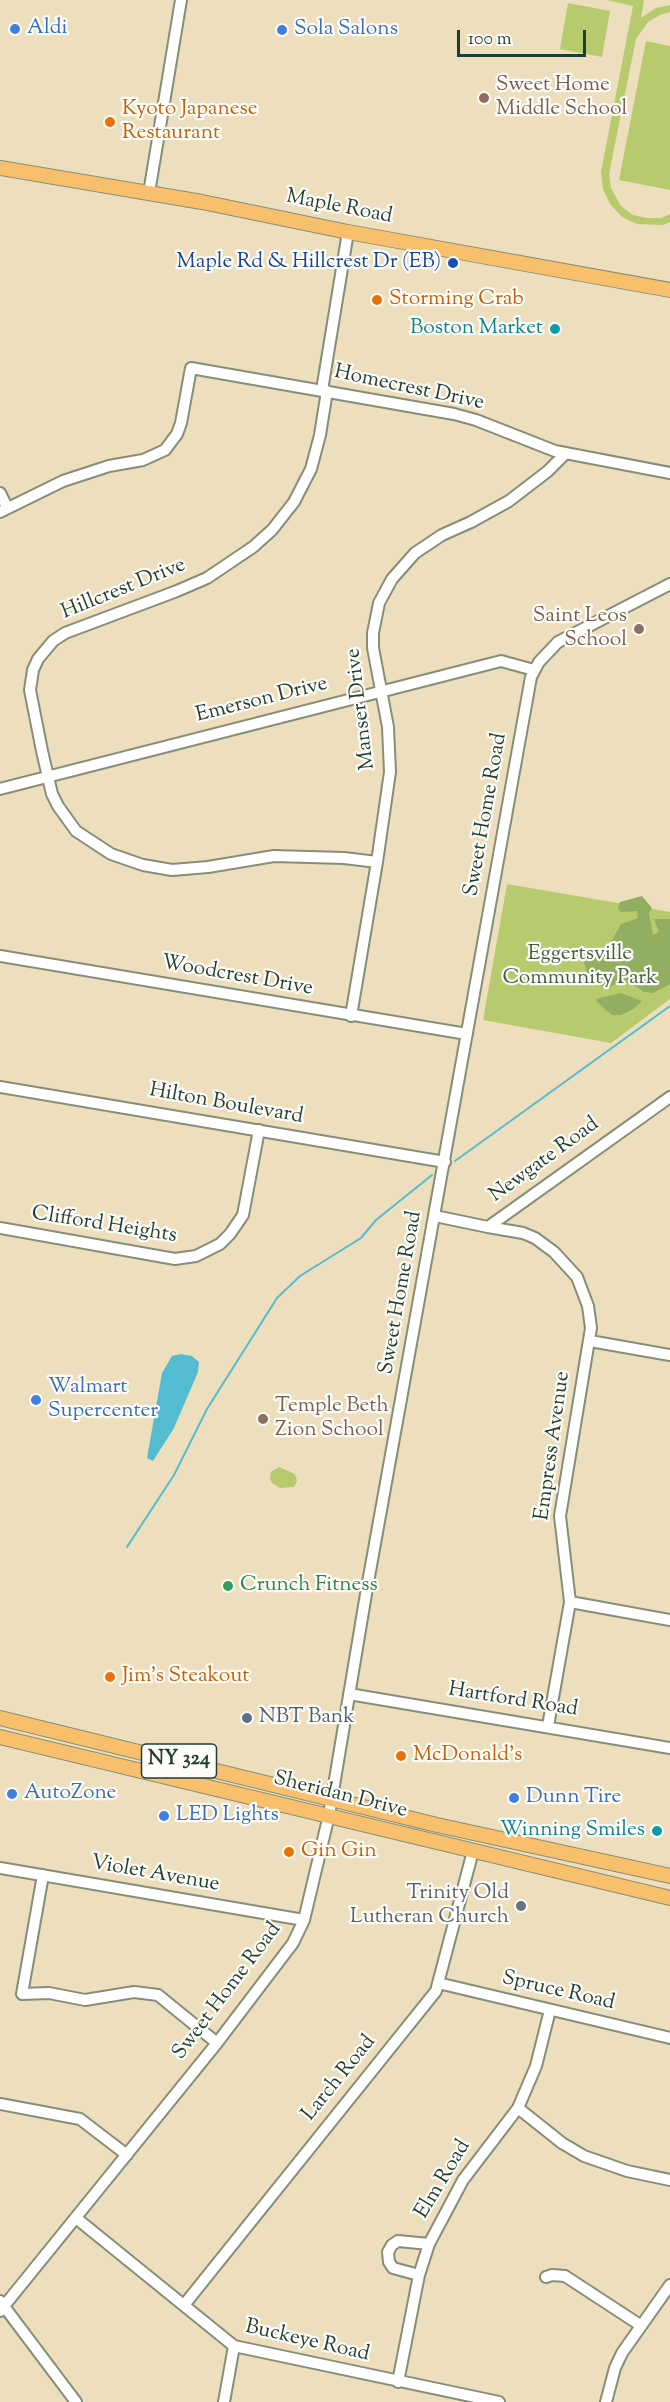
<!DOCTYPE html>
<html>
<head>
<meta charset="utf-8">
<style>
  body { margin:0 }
  #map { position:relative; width:670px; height:2402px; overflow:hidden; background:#eddfbd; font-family:"Sorts Mill Goudy",serif }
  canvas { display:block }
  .scale { position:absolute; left:457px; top:30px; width:129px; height:27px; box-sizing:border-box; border:3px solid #1f3d34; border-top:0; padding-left:8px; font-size:18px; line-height:21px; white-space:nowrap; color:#1f3d34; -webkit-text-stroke:4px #fdfcf7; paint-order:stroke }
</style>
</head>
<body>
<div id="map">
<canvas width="670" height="2402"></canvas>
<div class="scale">100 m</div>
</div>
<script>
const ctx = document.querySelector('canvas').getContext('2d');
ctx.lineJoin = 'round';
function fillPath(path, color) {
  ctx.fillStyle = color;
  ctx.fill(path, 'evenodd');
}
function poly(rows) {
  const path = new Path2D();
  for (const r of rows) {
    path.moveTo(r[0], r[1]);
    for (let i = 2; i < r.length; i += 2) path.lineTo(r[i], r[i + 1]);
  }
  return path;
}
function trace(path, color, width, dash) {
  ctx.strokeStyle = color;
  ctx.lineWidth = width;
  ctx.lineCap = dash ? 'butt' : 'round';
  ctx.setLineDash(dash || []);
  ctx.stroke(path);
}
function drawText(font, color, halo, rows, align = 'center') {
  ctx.font = font + ' "Sorts Mill Goudy",serif';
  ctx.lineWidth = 4.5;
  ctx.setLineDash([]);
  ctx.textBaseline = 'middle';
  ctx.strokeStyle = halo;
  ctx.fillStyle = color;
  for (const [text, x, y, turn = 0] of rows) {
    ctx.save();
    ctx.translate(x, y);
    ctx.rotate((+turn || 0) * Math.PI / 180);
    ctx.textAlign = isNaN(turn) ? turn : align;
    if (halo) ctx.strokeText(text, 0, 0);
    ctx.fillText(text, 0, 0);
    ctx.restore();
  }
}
fillPath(poly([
  [607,0,644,0,641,18,656,8,670,5,670,12,660,15,648,22,636,39,609,174,611,188,621,206,633,215,647,218,661,218,670,214,670,222,663,225,637,224,622,217,610,204,603,189,601,172,633,6],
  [568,3,610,11,602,57,560,49],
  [646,41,670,46,670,190,619,180],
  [507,884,670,912,670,999,611,1043,483,1020],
  [279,1467,295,1474,297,1481,294,1487,280,1488,272,1483,270,1479,271,1472]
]), '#b7ca6e');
fillPath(poly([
  [642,896,652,908,649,913,653,935,659,932,654,919,670,919,670,984,653,993,644,992,632,983,617,983,610,987,598,985,590,979,584,963,586,960,609,946,621,924,638,918,637,911,621,912,618,908,620,902],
  [621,993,642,1001,633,1009,621,1015,612,1015,597,1002,596,999]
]), '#91ae61');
fillPath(poly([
  [181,1354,192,1356,199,1362,198,1372,174,1428,153,1461,147,1458,162,1373,172,1356]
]), '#54bcd1');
trace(poly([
  [455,1161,670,1006],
  [127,1547,174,1475,207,1409,277,1298,300,1276,361,1238,376,1220,432,1175]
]), '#54bcd1', 2);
const minor = poly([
  [149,193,181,0],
  [322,390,348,232],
  [327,391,320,435,311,469,294,502,272,530,253,547,207,578,177,591,65,633,53,641,38,659,33,670,30,690,42,751,52,794,58,806,76,831,111,854,143,865,172,870,208,867,274,856,344,858,377,862],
  [0,493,7,507],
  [0,512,63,481,109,466,143,460,165,450,177,434,181,423,191,368,454,414,476,420,555,451,670,473],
  [0,789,501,661,534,670],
  [0,956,467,1034],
  [351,1016,377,862,390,772,388,727,373,648,373,633,379,603,392,579,415,553,442,535,471,522,509,501,548,471,566,453],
  [0,1087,445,1162],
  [435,1216,488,1227,670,1097],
  [488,1227,523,1233,535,1238,554,1252,577,1277,588,1306,591,1328,560,1516,570,1602,548,1726],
  [0,1228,175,1259,196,1256,220,1244,230,1234,243,1215,259,1130],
  [590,1341,670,1355],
  [570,1602,670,1620],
  [349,1694,670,1748],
  [0,1868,304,1920],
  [43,1875,22,1994,49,1993,85,2000,134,1992,158,1995,217,2043],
  [438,1983,670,2038],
  [0,2104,80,2119,127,2155],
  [518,2108,562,2143,584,2156,627,2171,670,2180],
  [76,2218,234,2346,499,2402],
  [419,2275,393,2268,389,2262,388,2252,392,2245,398,2241,429,2244],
  [546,2277,552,2275,565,2276,640,2325],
  [0,2301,76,2402],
  [184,2305,436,1991,473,1851],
  [0,2311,217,2043,293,1943,304,1920,329,1815,367,1588,531,677,539,662,558,642,670,584],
  [398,2382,419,2275,429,2244,463,2180,518,2108,536,2066,550,2010],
  [224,2402,234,2346],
  [606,2402,615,2368,622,2353,670,2285]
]);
const major = poly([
  [0,168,202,202,348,232,670,290],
  [0,1718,437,1825,670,1876],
  [0,1737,670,1898]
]);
trace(minor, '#868e78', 14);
trace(major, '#868e78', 16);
trace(minor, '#fff', 10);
trace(major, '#f8bf6c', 14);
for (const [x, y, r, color] of [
  [15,29,6,"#3f7fe0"],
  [282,30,6,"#3f7fe0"],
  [484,98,6,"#8d6e63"],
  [110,122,6,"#e8710a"],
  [453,263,6,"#1a4fb4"],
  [377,300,6,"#e8710a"],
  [555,329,6,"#0f9aa8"],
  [639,629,6,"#8d6e63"],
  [36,1400,6,"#3f7fe0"],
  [263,1419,6,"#8d6e63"],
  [228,1586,6,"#2e9e5b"],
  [110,1677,6,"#e8710a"],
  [247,1718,6,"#5c6f8a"],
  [401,1756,6,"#e8710a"],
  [12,1794,6,"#3f7fe0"],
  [514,1798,6,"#3f7fe0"],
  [164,1816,6,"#3f7fe0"],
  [657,1831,6,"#0f9aa8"],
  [289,1852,6,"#e8710a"],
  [521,1906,6,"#6b7280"]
]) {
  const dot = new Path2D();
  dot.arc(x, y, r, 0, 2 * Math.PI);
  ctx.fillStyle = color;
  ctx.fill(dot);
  trace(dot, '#fdfcf7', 2);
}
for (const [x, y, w] of [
  [179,1761,75]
]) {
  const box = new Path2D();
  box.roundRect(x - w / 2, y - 17, w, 34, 4.5);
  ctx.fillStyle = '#fdfcf7';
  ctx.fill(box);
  trace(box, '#1f3d34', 1.5);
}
drawText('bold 20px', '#1f3d34', null, [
  ["NY 324",179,1761]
]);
drawText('21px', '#366cbe', '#fdfcf7', [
  ["Aldi",27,29],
  ["Sola Salons",294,30],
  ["Walmart",48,1388],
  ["Supercenter",48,1412],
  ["AutoZone",24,1794],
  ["Dunn Tire",526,1798],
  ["LED Lights",176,1816]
], 'left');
drawText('21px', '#785e54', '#fdfcf7', [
  ["Sweet Home",496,86],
  ["Middle School",496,110],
  ["Saint Leos",627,617,"right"],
  ["School",627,641,"right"],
  ["Temple Beth",275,1407],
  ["Zion School",275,1431]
], 'left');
drawText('21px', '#c56008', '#fdfcf7', [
  ["Kyoto Japanese",122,110],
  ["Restaurant",122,134],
  ["Storming Crab",389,300],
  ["Jim's Steakout",122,1677],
  ["McDonald's",413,1756],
  ["Gin Gin",301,1852]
], 'left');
drawText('21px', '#1f3d34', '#fdfcf7', [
  ["Maple Road",339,208,11],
  ["Homecrest Drive",409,389,12],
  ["Hillcrest Drive",124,590,-22],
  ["Emerson Drive",262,701,-14],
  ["Manser Drive",362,709,-97],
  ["Sweet Home Road",487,815,-80],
  ["Woodcrest Drive",237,977,10],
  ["Hilton Boulevard",226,1105,10],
  ["Newgate Road",545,1161,-36],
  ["Clifford Heights",104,1226,9],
  ["Sweet Home Road",402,1293,-80],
  ["Empress Avenue",554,1446,-82],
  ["Hartford Road",513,1701,9],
  ["Sheridan Drive",340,1796,14],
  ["Violet Avenue",155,1875,10],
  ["Sweet Home Road",228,1992,-53],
  ["Spruce Road",558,1992,13],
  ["Larch Road",340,2079,-51],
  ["Elm Road",444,2180,-59],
  ["Buckeye Road",307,2342,13]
]);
drawText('21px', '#164399', '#fdfcf7', [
  ["Maple Rd & Hillcrest Dr (EB)",441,263]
], 'right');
drawText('21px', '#0d838f', '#fdfcf7', [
  ["Boston Market",543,329],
  ["Winning Smiles",645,1831]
], 'right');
drawText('21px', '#456042', '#fdfcf7', [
  ["Eggertsville",580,955],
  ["Community Park",580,979]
]);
drawText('21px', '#27864d', '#fdfcf7', [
  ["Crunch Fitness",240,1586]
], 'left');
drawText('21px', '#4e5e75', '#fdfcf7', [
  ["NBT Bank",259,1718]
], 'left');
drawText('21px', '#5b616d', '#fdfcf7', [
  ["Trinity Old",509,1894],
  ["Lutheran Church",509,1918]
], 'right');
</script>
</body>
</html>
